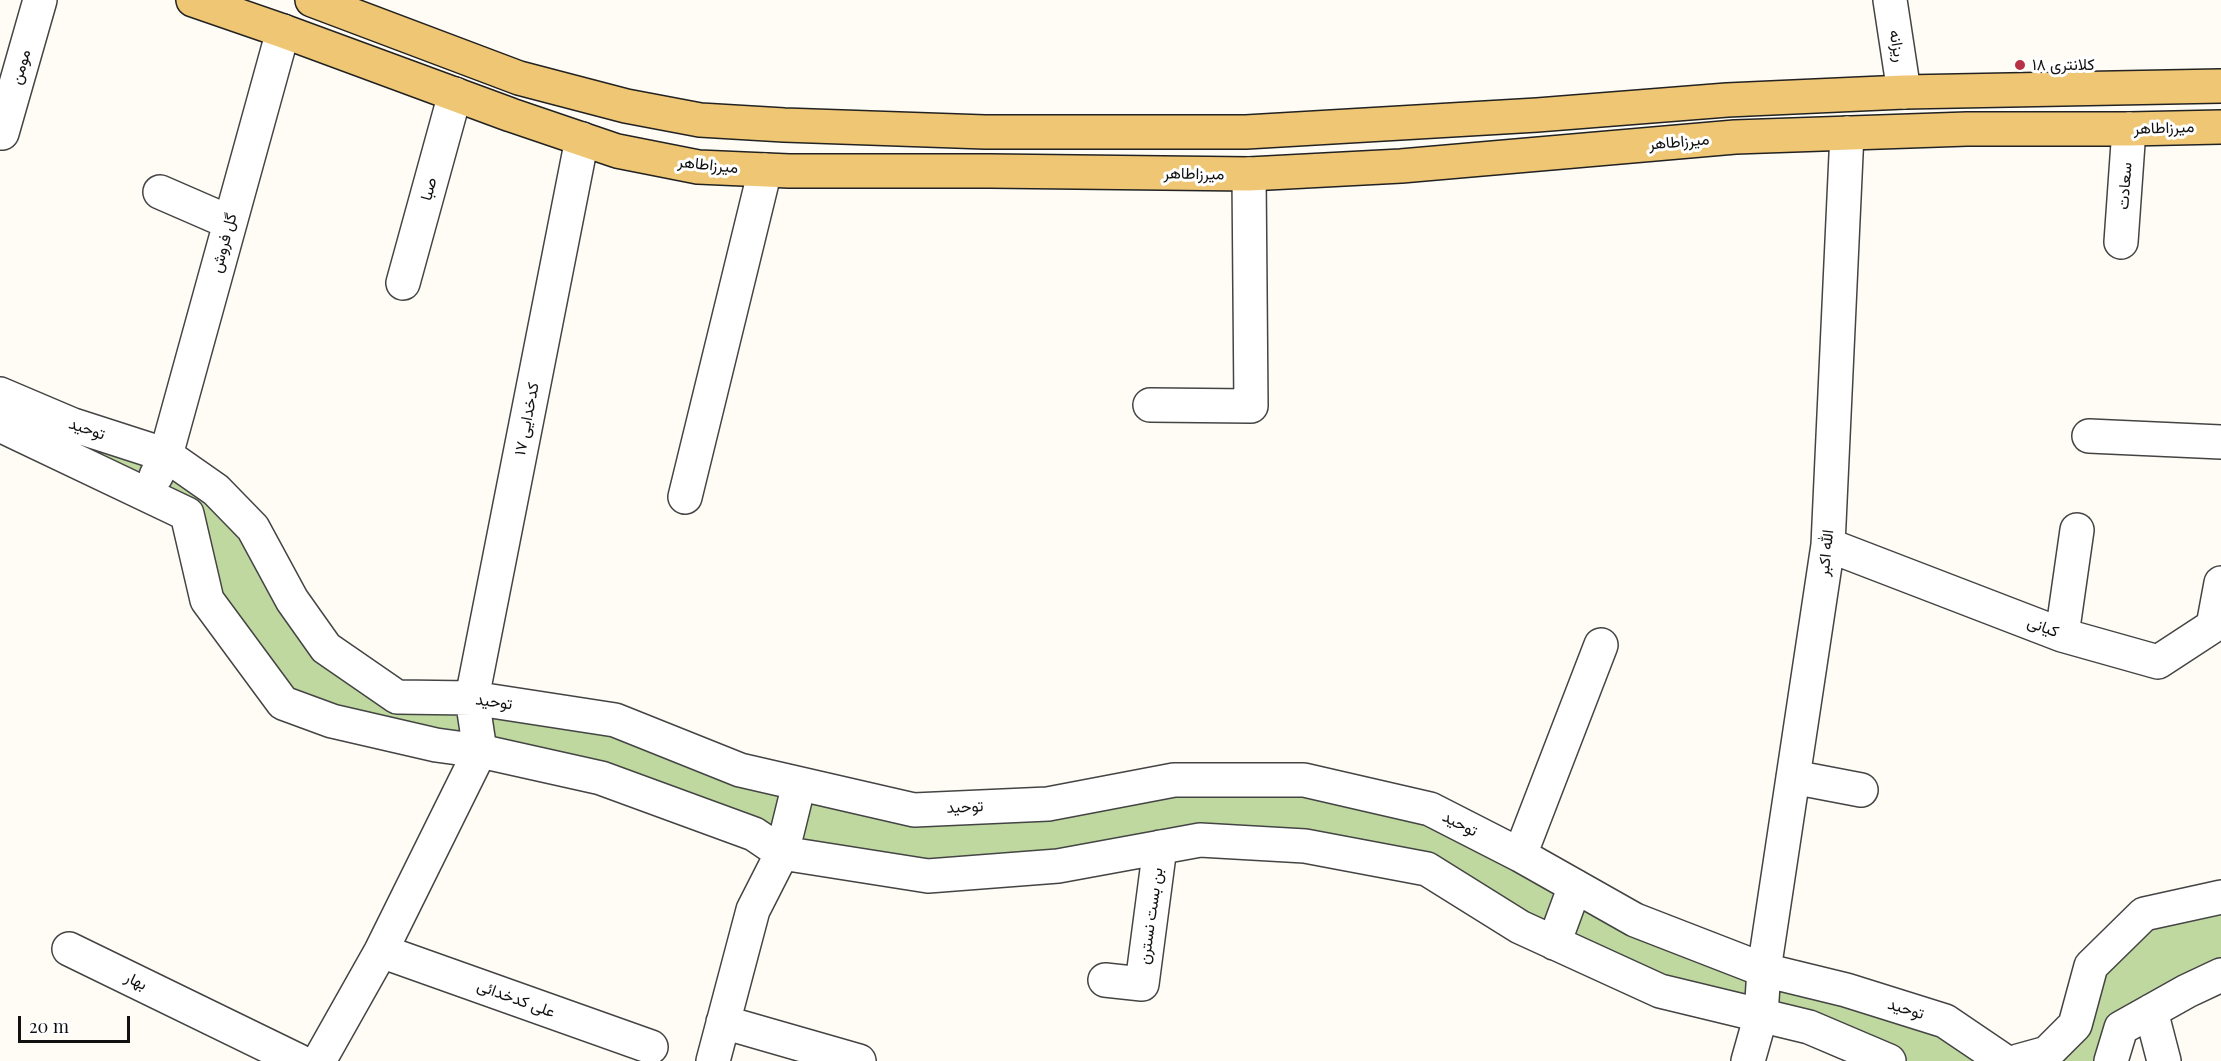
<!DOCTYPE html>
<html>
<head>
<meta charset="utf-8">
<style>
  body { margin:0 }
  #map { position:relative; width:2221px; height:1061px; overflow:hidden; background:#fefcf5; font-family:"Playfair Display",serif }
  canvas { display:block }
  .scale { position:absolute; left:18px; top:1016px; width:112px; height:27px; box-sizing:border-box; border:3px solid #111; border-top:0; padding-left:8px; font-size:18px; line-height:21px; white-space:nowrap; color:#111; -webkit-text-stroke:4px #fff; paint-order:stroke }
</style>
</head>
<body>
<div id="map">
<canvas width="2221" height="1061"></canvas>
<div class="scale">20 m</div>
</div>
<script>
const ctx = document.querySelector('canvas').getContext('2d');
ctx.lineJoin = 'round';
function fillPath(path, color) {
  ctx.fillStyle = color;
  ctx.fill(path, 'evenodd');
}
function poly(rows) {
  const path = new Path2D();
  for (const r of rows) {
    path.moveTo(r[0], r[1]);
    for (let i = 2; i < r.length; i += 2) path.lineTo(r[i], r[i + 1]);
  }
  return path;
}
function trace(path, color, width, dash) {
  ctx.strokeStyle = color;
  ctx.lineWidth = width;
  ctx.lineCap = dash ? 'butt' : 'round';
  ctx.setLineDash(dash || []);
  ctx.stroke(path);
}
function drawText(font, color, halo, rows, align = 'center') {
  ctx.font = font + ' "Playfair Display",Vazirmatn,serif';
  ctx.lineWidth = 6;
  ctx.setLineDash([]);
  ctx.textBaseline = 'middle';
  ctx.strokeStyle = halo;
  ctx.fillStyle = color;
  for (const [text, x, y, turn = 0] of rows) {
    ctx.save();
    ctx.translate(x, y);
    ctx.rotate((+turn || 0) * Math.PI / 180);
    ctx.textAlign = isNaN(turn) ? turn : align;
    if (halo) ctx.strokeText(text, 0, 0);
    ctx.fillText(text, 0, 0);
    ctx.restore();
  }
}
fillPath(poly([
  [21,426,71,428,215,495,296,616,394,703,617,726,910,815,1176,786,1306,788,1430,814,1630,924,1944,1028,1994,1061,1907,1061,1838,1037,1683,992,1326,844,931,867,789,848,290,699,214,599,193,515],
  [2221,905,2221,971,2101,1061,2026,1061,2066,1049,2096,967,2150,918]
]), '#bed8a0');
const minor = poly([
  [1890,0,1904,92],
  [2,133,40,0],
  [160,192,229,222],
  [2121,242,2129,129],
  [403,283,455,94],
  [0,394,73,425,166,455,216,490,253,528,292,600,326,648,397,697,472,698,615,720,740,770,914,810,1048,804,1174,780,1304,780,1430,809,1520,855,1635,920,1764,970,1846,990,1945,1021,2004,1061],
  [1150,405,1251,406,1249,174],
  [0,425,187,514,207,600,283,703,332,721,436,745,480,751,601,778,754,834,782,853,928,876,1058,866,1200,840,1305,846,1427,869,1520,927,1660,991,1809,1027,1889,1061],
  [2089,436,2221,442],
  [156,476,166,455,283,31],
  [685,497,765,170],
  [1828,545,2062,635,2158,662,2213,626,2221,583],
  [2062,635,2077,530],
  [1793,777,1861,790],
  [1520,855,1601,645],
  [1554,943,1575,886],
  [69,949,299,1061],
  [381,951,651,1047],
  [1105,980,1142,984,1160,847],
  [2151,1011,2164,1061],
  [723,1022,859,1061],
  [319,1061,381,951,480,751,472,698,582,139],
  [713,1061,753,910,782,853,799,784],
  [1748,1061,1761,1015,1764,970,1828,545,1847,133],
  [2018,1061,2047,1053,2075,1025,2091,966,2144,914,2221,897],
  [2111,1061,2121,1028,2187,991,2221,975]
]);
const major = poly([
  [193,0,283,31,511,115,617,151,698,167,789,171,990,171,1249,174,1401,166,1735,137,1967,129,2129,129,2221,127],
  [312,0,519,78,626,106,700,120,784,125,985,132,1246,132,1537,115,1727,100,1904,92,2221,86]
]);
trace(minor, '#444', 36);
trace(major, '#222', 36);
trace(minor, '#fff', 33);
trace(major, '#efc674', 33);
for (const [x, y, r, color] of [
  [2020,65,6,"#b93144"]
]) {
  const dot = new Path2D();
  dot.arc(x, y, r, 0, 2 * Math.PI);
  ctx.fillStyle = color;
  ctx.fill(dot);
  trace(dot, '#fff', 2);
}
drawText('16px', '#111', '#fff', [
  ["ریزانه",1897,46,81],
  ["مومن",21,67,-74],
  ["میرزاطاهر",2164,128,-2],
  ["میرزاطاهر",1679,142,-5],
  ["میرزاطاهر",708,165,6],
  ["میرزاطاهر",1194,174,1],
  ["سعادت",2125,186,-86],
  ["صبا",429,189,-75],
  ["گل فروش",224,243,-75],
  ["کدخدایی ۱۷",527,419,-79],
  ["توحید",87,429,19],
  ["الله اکبر",1826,553,-84],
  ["کیانی",2043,627,21],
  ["توحید",494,702,8],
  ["توحید",965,807,-3],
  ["توحید",1460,824,27],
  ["بن بست نسترن",1151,916,-82],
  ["بهار",136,981,26],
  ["علی کدخدائی",516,999,20],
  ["توحید",1906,1009,17]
]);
drawText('16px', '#111', '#fff', [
  ["کلانتری ۱۸",2032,65]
], 'left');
</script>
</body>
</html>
